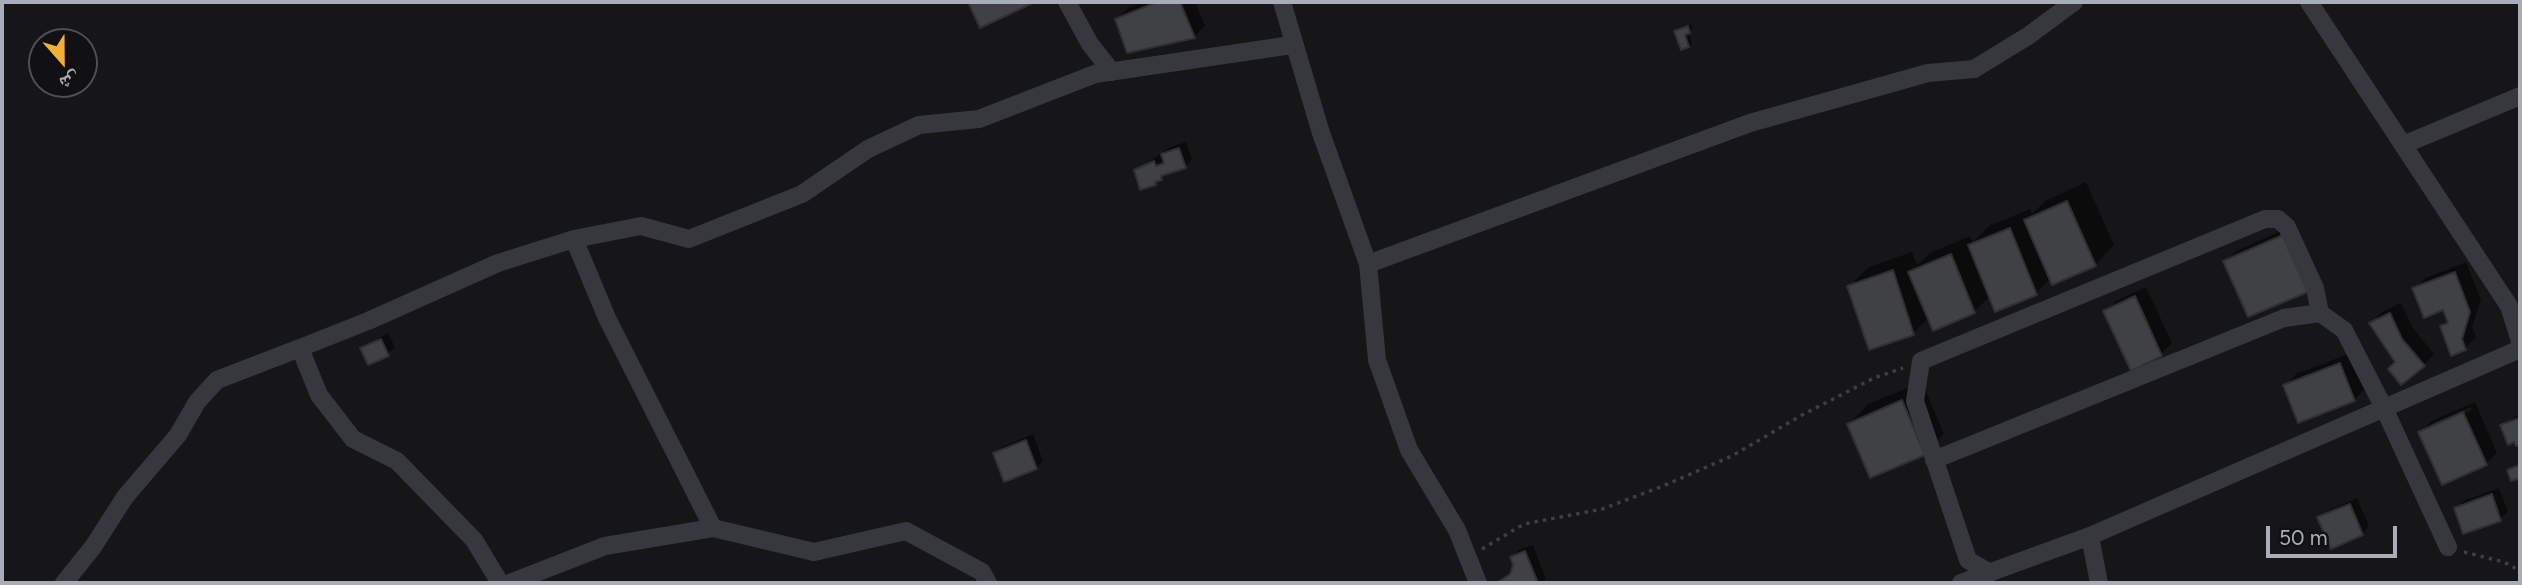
<!DOCTYPE html>
<html>
<head>
<meta charset="utf-8">
<style>
  body { margin:0 }
  #map { position:relative; width:2522px; height:585px; overflow:hidden; background:#161618; font-family:Figtree,"Noto Naskh Arabic",sans-serif }
  canvas { display:block }
  .frame { position:absolute; inset:0; border:4px solid #a8adb8; pointer-events:none }
  .north { position:absolute; left:28px; top:28px; width:70px; height:70px; box-sizing:border-box; background:#111113; border:2px solid #4d4f55; border-radius:50%; rotate:159deg; font-size:19px; font-weight:700; line-height:28px; text-align:center; color:#a8adb8 }
  .north::after { content:''; display:block; margin:auto; width:24px; height:32px; background:#f2b134; clip-path:polygon(50% 0,100% 100%,50% 72%,0 100%) }
  .scale { position:absolute; left:2266px; top:526px; width:131px; height:32px; box-sizing:border-box; border:4px solid #a8adb8; border-top:0; padding-left:9px; font-size:21px; line-height:24px; white-space:nowrap; color:#a8adb8; -webkit-text-stroke:5px #111113; paint-order:stroke }
</style>
</head>
<body>
<div id="map">
<canvas width="2522" height="585"></canvas>
<div class="frame"></div>
<div class="north">ش</div>
<div class="scale">50 m</div>
</div>
<script>
const ctx = document.querySelector('canvas').getContext('2d');
ctx.lineJoin = 'round';
function fillPath(path, color) {
  ctx.fillStyle = color;
  ctx.fill(path, 'evenodd');
}
function poly(rows) {
  const path = new Path2D();
  for (const r of rows) {
    path.moveTo(r[0], r[1]);
    for (let i = 2; i < r.length; i += 2) path.lineTo(r[i], r[i + 1]);
  }
  return path;
}
function trace(path, color, width, dash) {
  ctx.strokeStyle = color;
  ctx.lineWidth = width;
  ctx.lineCap = dash ? 'butt' : 'round';
  ctx.setLineDash(dash || []);
  ctx.stroke(path);
}
fillPath(poly([
  [1143,2,1195,2,1205,26,1194,37,1117,19,1128,8],
  [1691,24,1693,28,1688,32,1692,43,1689,46,1676,31],
  [1186,142,1192,159,1185,167,1168,172,1155,184,1136,171,1170,147],
  [2086,182,2114,245,2095,265,2051,278,2036,293,1996,310,1990,296,1974,312,1929,318,1913,333,1849,286,1869,267,1912,252,1917,265,1930,253,1970,236,1973,242,1989,226,2030,209,2032,214,2045,201],
  [2294,225,2306,290,2225,262,2236,251],
  [2466,262,2481,300,2472,327,2476,337,2465,348,2452,354,2442,327,2449,320,2444,308,2415,289,2425,278],
  [2146,287,2172,343,2161,354,2131,368,2105,312,2116,301],
  [2401,303,2413,328,2434,354,2424,365,2397,362,2371,323,2382,312],
  [388,333,395,347,388,354,362,348],
  [2351,353,2365,389,2354,400,2286,385,2296,374],
  [1922,382,1944,434,1924,453,1849,424,1868,404],
  [2475,402,2497,453,2486,464,2420,432,2431,421],
  [2471,407,2472,410,2431,428,2431,424],
  [2520,414,2520,443,2517,444,2502,426],
  [1033,434,1043,461,1036,468,995,454,1002,447],
  [2499,488,2508,512,2500,519,2464,532,2456,509,2463,501],
  [2357,498,2369,526,2362,534,2319,518,2327,511],
  [1533,545,1546,579,1542,583,1499,583,1512,573,1515,565,1512,557,1519,550]
]), '#0007');
const building = poly([
  [968,2,1035,2,980,28,968,2],
  [1157,2,1180,2,1195,38,1127,53,1115,19,1157,2],
  [1688,26,1690,33,1685,35,1689,47,1681,50,1674,31,1688,26],
  [1179,148,1186,168,1161,176,1162,180,1155,182,1156,185,1140,190,1134,170,1154,161,1156,166,1164,163,1161,154,1179,148],
  [2067,201,2096,266,2052,285,2024,220,2067,201],
  [2010,228,2037,295,1995,312,1968,245,2010,228],
  [2283,235,2308,292,2248,317,2223,261,2283,235],
  [1951,254,1975,313,1933,331,1908,272,1951,254],
  [1893,270,1914,335,1869,350,1847,286,1893,270],
  [2455,272,2470,312,2462,339,2466,350,2451,356,2440,326,2448,323,2443,310,2424,318,2412,288,2455,272],
  [2135,296,2162,356,2131,371,2103,311,2135,296],
  [2390,313,2402,339,2425,366,2401,385,2388,369,2395,362,2369,323,2390,313],
  [381,339,389,356,368,365,360,348,381,339],
  [2340,363,2355,401,2298,423,2283,385,2340,363],
  [1902,400,1925,455,1870,478,1847,424,1902,400],
  [2463,412,2487,465,2442,485,2418,432,2463,412],
  [2520,418,2520,445,2516,446,2514,442,2508,445,2500,425,2520,418],
  [1026,440,1037,469,1004,482,993,453,1026,440],
  [2520,465,2520,478,2511,481,2507,470,2520,465],
  [2492,494,2501,521,2463,534,2454,508,2492,494],
  [2350,504,2363,535,2331,549,2317,517,2350,504],
  [1525,551,1538,583,1497,583,1510,574,1513,565,1510,557,1525,551]
]);
fillPath(building, '#404145');
trace(building, '#303034', 2);
trace(poly([
  [1482,549,1524,524,1602,509,1663,486,1732,456,1802,415,1874,378,1903,368],
  [2464,552,2504,562,2520,571]
]), '#3d3f44', 3.5, [3.5, 5]);
trace(poly([
  [1067,2,1090,44,1112,72],
  [1282,2,1321,133,1368,264,1377,360,1409,450,1457,530,1478,583],
  [2309,2,2509,306,2520,341],
  [2403,145,2520,96],
  [574,239,641,226,689,239,802,194,868,149,919,125,979,119,1095,74,1292,45],
  [1368,264,1750,123,1928,73,1974,69,2028,36,2074,2],
  [1934,460,2284,318,2320,313,2344,330,2384,408,2448,547],
  [2090,536,2099,583],
  [1990,573,1968,560,1915,401,1921,361,2265,219,2278,219,2287,227,2315,288,2320,313],
  [64,583,93,547,125,497,178,435,197,402,217,380,300,348],
  [500,583,474,540,397,461,353,439,319,395,300,348,368,321,498,263,574,239,607,318,713,528],
  [510,583,605,546,713,528,814,552,906,531,982,572,988,583],
  [1961,583,2090,536,2520,349]
]), '#37383d', 18);
</script>
</body>
</html>
